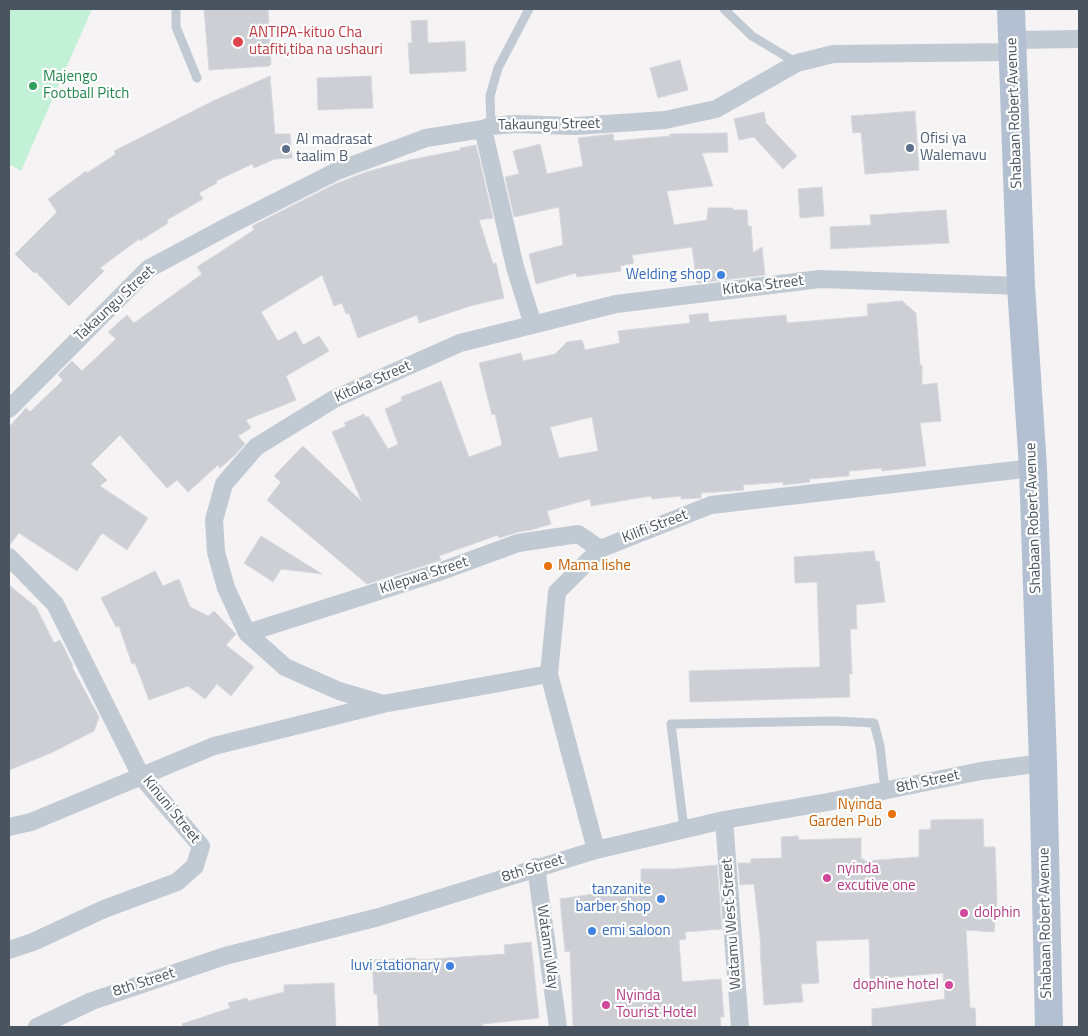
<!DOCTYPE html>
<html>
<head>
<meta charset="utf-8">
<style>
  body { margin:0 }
  #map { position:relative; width:1088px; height:1036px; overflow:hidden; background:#f5f3f3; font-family:"Titillium Web",sans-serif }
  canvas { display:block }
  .frame { position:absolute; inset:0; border:10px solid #4a5461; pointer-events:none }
</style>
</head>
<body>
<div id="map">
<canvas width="1088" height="1036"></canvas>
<div class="frame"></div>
</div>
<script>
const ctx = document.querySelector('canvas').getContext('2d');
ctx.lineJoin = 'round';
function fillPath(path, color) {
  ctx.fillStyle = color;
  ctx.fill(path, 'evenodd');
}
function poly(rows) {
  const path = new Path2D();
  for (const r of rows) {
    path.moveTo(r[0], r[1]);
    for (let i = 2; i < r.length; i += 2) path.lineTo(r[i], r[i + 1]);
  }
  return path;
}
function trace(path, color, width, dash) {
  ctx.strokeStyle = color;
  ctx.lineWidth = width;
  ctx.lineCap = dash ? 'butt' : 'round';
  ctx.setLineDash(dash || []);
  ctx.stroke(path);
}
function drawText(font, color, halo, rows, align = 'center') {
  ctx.font = font + ' "Titillium Web",sans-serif';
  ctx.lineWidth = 4.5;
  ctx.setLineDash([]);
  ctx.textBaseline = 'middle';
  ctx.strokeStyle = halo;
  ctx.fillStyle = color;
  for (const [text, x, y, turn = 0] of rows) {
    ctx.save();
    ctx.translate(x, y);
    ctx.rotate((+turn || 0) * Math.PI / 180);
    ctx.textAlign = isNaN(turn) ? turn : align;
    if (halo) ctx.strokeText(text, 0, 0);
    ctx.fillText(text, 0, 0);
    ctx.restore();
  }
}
fillPath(poly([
  [9,9,92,9,21,171,9,164]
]), '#c3f1d8');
const building = poly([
  [204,9,268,9,271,64,269,66,209,70,204,9],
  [427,20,428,43,465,41,466,71,410,74,408,43,412,43,411,21,427,20],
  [680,60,688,90,658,98,650,68,680,60],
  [270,76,275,134,290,134,292,158,275,159,254,168,252,164,216,181,217,183,199,193,203,199,167,220,168,223,140,241,139,239,100,268,104,271,69,306,36,272,34,273,15,254,57,212,48,199,86,171,87,173,116,154,114,151,213,101,270,76],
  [371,76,373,108,318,110,317,78,371,76],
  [915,111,919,170,865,174,861,132,853,133,851,116,915,111],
  [764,112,766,123,797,156,783,169,754,137,739,140,734,119,764,112],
  [727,133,728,152,702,153,713,186,667,191,674,225,707,220,708,208,733,208,733,210,747,210,748,226,751,226,753,253,762,247,765,275,697,283,692,247,632,255,634,263,620,266,621,271,577,277,576,273,536,284,529,254,563,245,559,207,514,217,505,177,519,174,513,151,540,144,547,174,583,166,578,138,613,134,614,141,670,136,670,134,727,133],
  [476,145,493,218,479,220,493,264,496,263,504,298,470,306,419,323,417,315,358,338,349,313,346,314,342,303,334,306,322,275,261,312,278,341,296,331,303,345,319,336,329,351,286,376,296,400,246,420,251,428,238,436,245,444,235,455,220,468,218,465,188,492,177,480,167,488,120,435,91,464,107,480,100,486,148,518,127,550,102,533,77,571,19,533,9,546,9,427,26,408,30,412,63,380,58,375,72,361,82,371,116,339,108,332,127,315,134,323,202,274,197,267,254,230,252,226,335,184,366,172,410,160,460,150,460,148,476,145],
  [822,187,824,216,800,218,798,189,822,187],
  [946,210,949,243,831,249,830,227,871,225,870,215,946,210],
  [902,301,916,313,920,365,922,365,922,385,937,383,941,421,920,423,926,466,882,471,882,468,849,471,849,476,809,479,810,482,783,485,783,482,743,485,744,490,701,493,701,498,681,499,681,496,652,499,651,496,591,506,590,499,547,511,551,524,531,530,518,532,499,538,498,535,439,556,441,560,367,584,267,500,281,482,274,476,303,446,362,502,332,432,346,426,344,423,364,414,366,418,368,416,388,449,398,444,385,409,402,401,401,397,441,381,469,457,502,445,495,414,492,415,479,363,521,353,523,361,555,354,567,342,582,340,585,350,620,343,618,331,690,323,689,315,708,313,709,322,786,315,787,323,868,316,867,304,902,301],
  [592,417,598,451,559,458,550,427,592,417],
  [261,536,322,574,281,569,273,582,244,563,261,536],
  [874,551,876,562,879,561,885,602,856,605,857,629,850,629,852,674,849,674,850,697,690,702,689,671,820,667,817,582,795,583,794,557,874,551],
  [155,571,163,586,179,579,190,607,208,616,214,611,236,634,226,645,254,667,231,696,217,684,205,699,188,686,149,700,135,663,132,664,119,626,116,627,101,598,155,571],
  [9,585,36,607,54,643,60,640,73,666,72,667,99,717,94,731,51,753,9,770,9,585],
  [983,819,984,847,995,847,997,901,994,932,966,930,970,1008,975,1008,976,1027,872,1027,872,1009,945,999,943,973,870,979,869,939,816,941,819,983,801,984,803,1002,764,1005,760,947,761,947,754,884,740,885,738,863,751,863,751,859,782,858,781,837,798,836,799,840,861,838,861,859,864,859,864,861,919,857,919,830,931,829,931,820,983,819],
  [717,865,722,929,685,932,686,939,679,940,682,982,721,979,724,1017,720,1017,721,1027,573,1027,570,951,565,952,560,899,641,887,641,869,674,869,717,865],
  [531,942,539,1018,483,1024,483,1027,379,1027,377,994,374,994,372,960,416,958,417,960,505,954,504,945,531,942],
  [334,983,336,1027,183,1027,182,1024,230,1008,228,1003,247,998,248,1001,284,992,284,985,334,983]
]);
fillPath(building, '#cdcfd5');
trace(building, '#d7d8de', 1);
trace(poly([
  [176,9,176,27,197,78],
  [724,9,752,36,797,63],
  [491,126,490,96,498,68,529,9],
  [684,829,671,724,834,721,874,723,880,746,885,790]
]), '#c1c9d2', 9);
trace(poly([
  [1013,40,1079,39],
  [483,129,515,267,533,325],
  [9,409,148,269,232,224,337,171,426,138,483,129,491,126,515,124,575,126,665,120,716,109,797,63,833,54,1013,52],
  [9,557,55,604,141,776,201,846,195,866,177,882,104,909,33,942,9,950],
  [247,633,436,573,518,543,578,534,600,549],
  [549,674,383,704,339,691,285,667,247,633,226,588,216,552,214,520,224,484,256,447,334,399,460,343,616,304,820,279,1021,286],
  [724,820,740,1027],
  [9,827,31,822,214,746,383,704],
  [596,850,549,674,557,592,600,549,711,505,1033,468],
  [536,867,558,1027],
  [37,1027,92,1001,225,956,379,917,596,850,724,820,828,802,981,771,1043,763]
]), '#c1c9d2', 18);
trace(poly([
  [1011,9,1021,286,1033,468,1043,763,1049,1027]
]), '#b3c0d1', 28);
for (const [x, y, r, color] of [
  [238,42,6,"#e0444e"],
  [33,86,5,"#2e9e5b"],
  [910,148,5,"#5c6f8a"],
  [286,149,5,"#5c6f8a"],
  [721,275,5,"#3f7fe0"],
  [548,566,5,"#e8710a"],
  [892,814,5,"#e8710a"],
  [827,878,5,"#d1479c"],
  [661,899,5,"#3f7fe0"],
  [964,913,5,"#d1479c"],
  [592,931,5,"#3f7fe0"],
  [450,966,5,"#3f7fe0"],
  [949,985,5,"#d1479c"],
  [606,1005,5,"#d1479c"]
]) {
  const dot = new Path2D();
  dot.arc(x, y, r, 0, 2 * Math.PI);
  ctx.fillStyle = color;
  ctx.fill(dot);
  trace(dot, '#fff', 2);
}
drawText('15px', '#be3a42', '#fff', [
  ["ANTIPA-kituo Cha",249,33],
  ["utafiti,tiba na ushauri",249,50]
], 'left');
drawText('15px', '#27864d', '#fff', [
  ["Majengo",43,77],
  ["Football Pitch",43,94]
], 'left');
drawText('15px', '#4a5461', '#fff', [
  ["Shabaan Robert Avenue",1015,113,-92],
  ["Takaungu Street",549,125,-1],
  ["Kitoka Street",763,286,-7],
  ["Takaungu Street",115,304,-43],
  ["Kitoka Street",373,382,-24],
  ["Shabaan Robert Avenue",1034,518,-92],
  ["Kilifi Street",655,527,-21],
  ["Kilepwa Street",424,576,-18],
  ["8th Street",928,782,-12],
  ["Kinuni Street",171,810,51],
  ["8th Street",533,869,-17],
  ["Shabaan Robert Avenue",1046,923,-91],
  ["Watamu West Street",732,924,-94],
  ["Watamu Way",547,947,82],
  ["8th Street",144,983,-18]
]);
drawText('15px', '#4e5e75', '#fff', [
  ["Ofisi ya",920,139],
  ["Walemavu",920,156],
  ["Al madrasat",296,140],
  ["taalim B",296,157]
], 'left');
drawText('15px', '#366cbe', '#fff', [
  ["Welding shop",711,275],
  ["tanzanite",651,890],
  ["barber shop",651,907],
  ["emi saloon",602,931,"left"],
  ["luvi stationary",440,966]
], 'right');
drawText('15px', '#c56008', '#fff', [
  ["Mama lishe",558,566],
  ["Nyinda",882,805,"right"],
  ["Garden Pub",882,822,"right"]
], 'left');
drawText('15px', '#b23c85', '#fff', [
  ["nyinda",837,869],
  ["excutive one",837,886],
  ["dolphin",974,913],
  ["dophine hotel",939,985,"right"],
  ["Nyinda",616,996],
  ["Tourist Hotel",616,1013]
], 'left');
</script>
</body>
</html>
